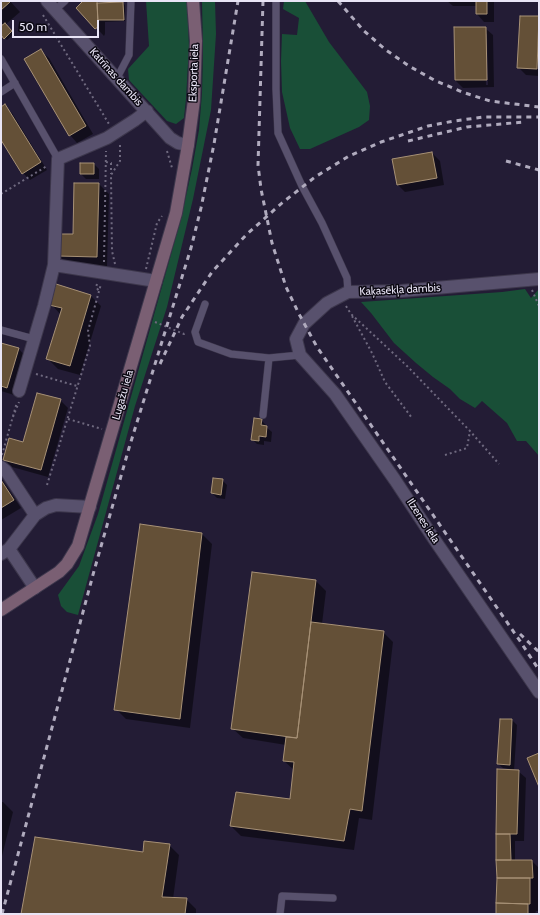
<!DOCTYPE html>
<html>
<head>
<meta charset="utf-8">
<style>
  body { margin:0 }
  #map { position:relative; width:540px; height:915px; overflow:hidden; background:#231c35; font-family:Cabin,sans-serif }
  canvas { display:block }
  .frame { position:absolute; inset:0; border:2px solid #e9e5f6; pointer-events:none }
  .scale { position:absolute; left:12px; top:20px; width:87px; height:18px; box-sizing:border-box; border:2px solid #e9e5f6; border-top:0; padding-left:5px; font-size:12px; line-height:14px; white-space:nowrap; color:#e9e5f6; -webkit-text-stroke:3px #0c0913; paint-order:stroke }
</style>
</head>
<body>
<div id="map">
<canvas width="540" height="915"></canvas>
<div class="frame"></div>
<div class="scale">50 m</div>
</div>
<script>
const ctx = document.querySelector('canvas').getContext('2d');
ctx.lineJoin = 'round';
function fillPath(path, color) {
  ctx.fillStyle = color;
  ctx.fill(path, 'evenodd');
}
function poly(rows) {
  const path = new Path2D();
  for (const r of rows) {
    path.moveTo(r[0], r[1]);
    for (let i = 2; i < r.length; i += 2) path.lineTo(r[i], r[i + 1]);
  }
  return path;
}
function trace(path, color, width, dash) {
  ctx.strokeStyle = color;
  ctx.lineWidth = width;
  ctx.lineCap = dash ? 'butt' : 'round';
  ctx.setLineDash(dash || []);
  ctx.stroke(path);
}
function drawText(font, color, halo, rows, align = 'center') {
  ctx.font = font + ' Cabin,sans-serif';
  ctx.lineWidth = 3;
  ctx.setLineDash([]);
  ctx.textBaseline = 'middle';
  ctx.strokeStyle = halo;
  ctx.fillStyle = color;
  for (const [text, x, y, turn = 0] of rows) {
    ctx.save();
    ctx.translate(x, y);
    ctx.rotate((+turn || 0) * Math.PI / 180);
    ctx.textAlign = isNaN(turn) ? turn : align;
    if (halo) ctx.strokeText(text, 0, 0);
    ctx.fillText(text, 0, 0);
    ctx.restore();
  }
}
fillPath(poly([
  [146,1,187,1,189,46,186,99,184,118,176,124,167,121,129,80,128,69,149,46],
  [202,1,215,1,216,34,211,110,193,199,167,307,135,406,78,615,67,612,61,606,58,595,79,566,98,514,181,219,192,169,199,130,202,93,203,52],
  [284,1,305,1,329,42,367,92,370,106,369,120,359,127,310,149,300,149,290,128,282,92,281,61,282,34,297,35,299,18,283,9],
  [525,289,531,298,539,289,539,456,526,441,517,441,507,423,482,401,475,408,460,399,450,389,433,377,416,363,394,343,371,313,361,302,502,292]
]), '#194f37');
fillPath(poly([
  [1,1,10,1,20,12,5,25,14,34,7,40,1,34],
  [84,1,102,1,104,3,123,3,125,5,125,21,105,22,105,34,104,36,77,8],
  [447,1,494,1,494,22,484,22,477,14,477,6,453,6],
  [539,17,539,76,526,75,518,67],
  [485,28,493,35,494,87,463,88,455,80],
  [485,34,487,34,488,85,486,85],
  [41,51,49,58,93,134,77,143,70,135,26,60],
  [4,106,12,113,47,170,30,180,23,173,1,138,1,108],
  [432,153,440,161,444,185,405,192,398,185],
  [94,164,99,169,99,179,86,179,81,174],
  [99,184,109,194,107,266,69,266,59,256,74,235],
  [91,296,101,306,80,375,58,369,48,359,61,315,51,304],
  [1,344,19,349,26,357,14,395,1,391],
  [60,400,68,408,48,477,12,467,4,459,24,443],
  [261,420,266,425,266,427,272,432,271,442,264,441,264,445,257,444,252,439],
  [1,478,21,508,1,520],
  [222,480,227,485,225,499,217,498,212,493],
  [140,525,202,534,212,544,190,728,126,719,116,709],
  [252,573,316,581,326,591,322,624,383,632,393,642,372,820,359,818,354,850,241,836,231,826,290,800,294,770,284,761,286,745,243,738,232,728],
  [501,720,512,720,517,725,514,771,518,771,526,778,524,841,515,841,515,861,532,861,539,868,538,911,536,911,535,914,497,914,497,860,510,769,503,768,498,764],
  [1,802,3,802,13,812,1,860],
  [169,845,179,855,173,899,186,899,196,909,196,914,22,914,144,853]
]), '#0007');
const building = poly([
  [1,1,10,1,10,2,1,10,1,1],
  [83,1,97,1,98,27,95,29,76,8,83,1],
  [476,1,487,1,487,14,476,14,476,1],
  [123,2,124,20,98,20,97,3,123,2],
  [520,16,539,16,537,69,517,68,520,16],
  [5,23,12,31,4,39,1,35,1,26,5,23],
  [454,27,486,27,487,80,455,80,454,27],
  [41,49,86,126,69,136,24,59,41,49],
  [5,104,41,162,22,174,1,140,1,107,5,104],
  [432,152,437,178,397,185,392,159,432,152],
  [80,163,94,163,94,174,80,174,80,163],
  [74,183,99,183,97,257,58,256,59,234,73,234,74,183],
  [56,284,91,295,70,366,46,359,62,308,49,305,56,284],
  [1,343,19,348,7,388,1,386,1,343],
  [37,393,61,399,41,470,3,460,9,438,23,442,37,393],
  [254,418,262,419,261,425,267,426,266,437,259,436,259,441,251,440,254,418],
  [213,478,223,479,221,495,211,493,213,478],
  [1,480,14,500,1,508,1,480],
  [140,524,202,533,180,719,114,710,140,524],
  [252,572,316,580,297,738,231,729,252,572],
  [311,622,384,631,362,811,350,809,344,841,230,826,236,792,290,799,294,762,283,761,286,737,297,738,311,622],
  [500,719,512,719,510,765,497,764,500,719],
  [539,753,539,787,527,758,539,753],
  [497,769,519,770,517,834,496,834,497,769],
  [496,834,510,834,511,860,496,860,496,834],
  [35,837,143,852,144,841,170,844,162,897,187,898,185,914,21,914,35,837],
  [496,860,532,860,533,878,497,878,496,860],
  [497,878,530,878,530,904,496,903,497,878],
  [496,903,528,904,528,914,496,914,496,903]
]);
fillPath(building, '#645037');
trace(building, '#a79176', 1);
const lane = poly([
  [276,1,276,89,278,133,302,186,322,223,347,278,348,292],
  [55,10,65,1],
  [1,59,58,159],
  [117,78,129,55,131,1],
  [1,92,15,83],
  [205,304,195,332,198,342,231,354,269,358,300,355],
  [1,330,34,339],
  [263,415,269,358],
  [280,914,282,896,333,898]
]);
const street = poly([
  [47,1,170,138,178,143,188,145],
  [54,265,156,281],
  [539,279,401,291,348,292,327,303,304,324,296,339,300,355,335,394,395,480,434,539,539,692],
  [19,391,44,306,54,265,58,159,107,138,135,120,147,111],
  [1,467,6,471,35,515],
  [9,549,35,588],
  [1,554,9,549,35,515,46,508,56,505,90,507]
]);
const secondary = poly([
  [1,610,59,572,67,564,78,546,176,213,188,145,194,100,196,41,193,1]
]);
trace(lane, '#3d374c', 8);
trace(street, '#3d374c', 14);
trace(secondary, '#3d374c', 14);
trace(poly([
  [43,15,109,124],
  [167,151,172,168],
  [106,162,111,163,111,174],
  [1,194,47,166],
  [104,262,106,151],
  [115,264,112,251,111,175,120,161,120,144],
  [146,269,157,223,162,216],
  [97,284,96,287,99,291],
  [532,290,539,306],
  [346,306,351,314,407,366,470,431,499,464],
  [352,316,372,353,385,382,412,418],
  [155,322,184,334,186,333],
  [36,374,77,386],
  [13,417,19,402],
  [68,419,102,429],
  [2,455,17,402],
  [445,455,467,448,470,431],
  [47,485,90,346,88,331,101,284]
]), '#6f697f', 2, [2, 3]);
trace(lane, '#58516d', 7);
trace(street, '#58516d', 12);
trace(secondary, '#7a5f73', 12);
trace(poly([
  [263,1,258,165,261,189,272,243,286,287,299,314,317,347,520,641,539,670],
  [338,1,364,31,386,50,409,66,434,80,462,92,490,101,539,107],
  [408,141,467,127,524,122],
  [506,161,539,170],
  [160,364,182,317,212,272,246,235,282,203,315,177,349,156,381,142,428,126,454,121,484,117,539,117],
  [520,634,539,652],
  [2,914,94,571,129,448,191,248,201,208,214,144,238,1]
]), '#b0abbe', 3, [5, 5]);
drawText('11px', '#e9e5f6', '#0c0913', [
  ["Eksporta iela",194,73,-88],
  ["Katrīnas dambis",116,77,48],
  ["Kaķasēkļa dambis",400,290,-3],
  ["Lugažu iela",123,395,-74],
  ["Ilzenes iela",423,521,57]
]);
</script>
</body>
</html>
